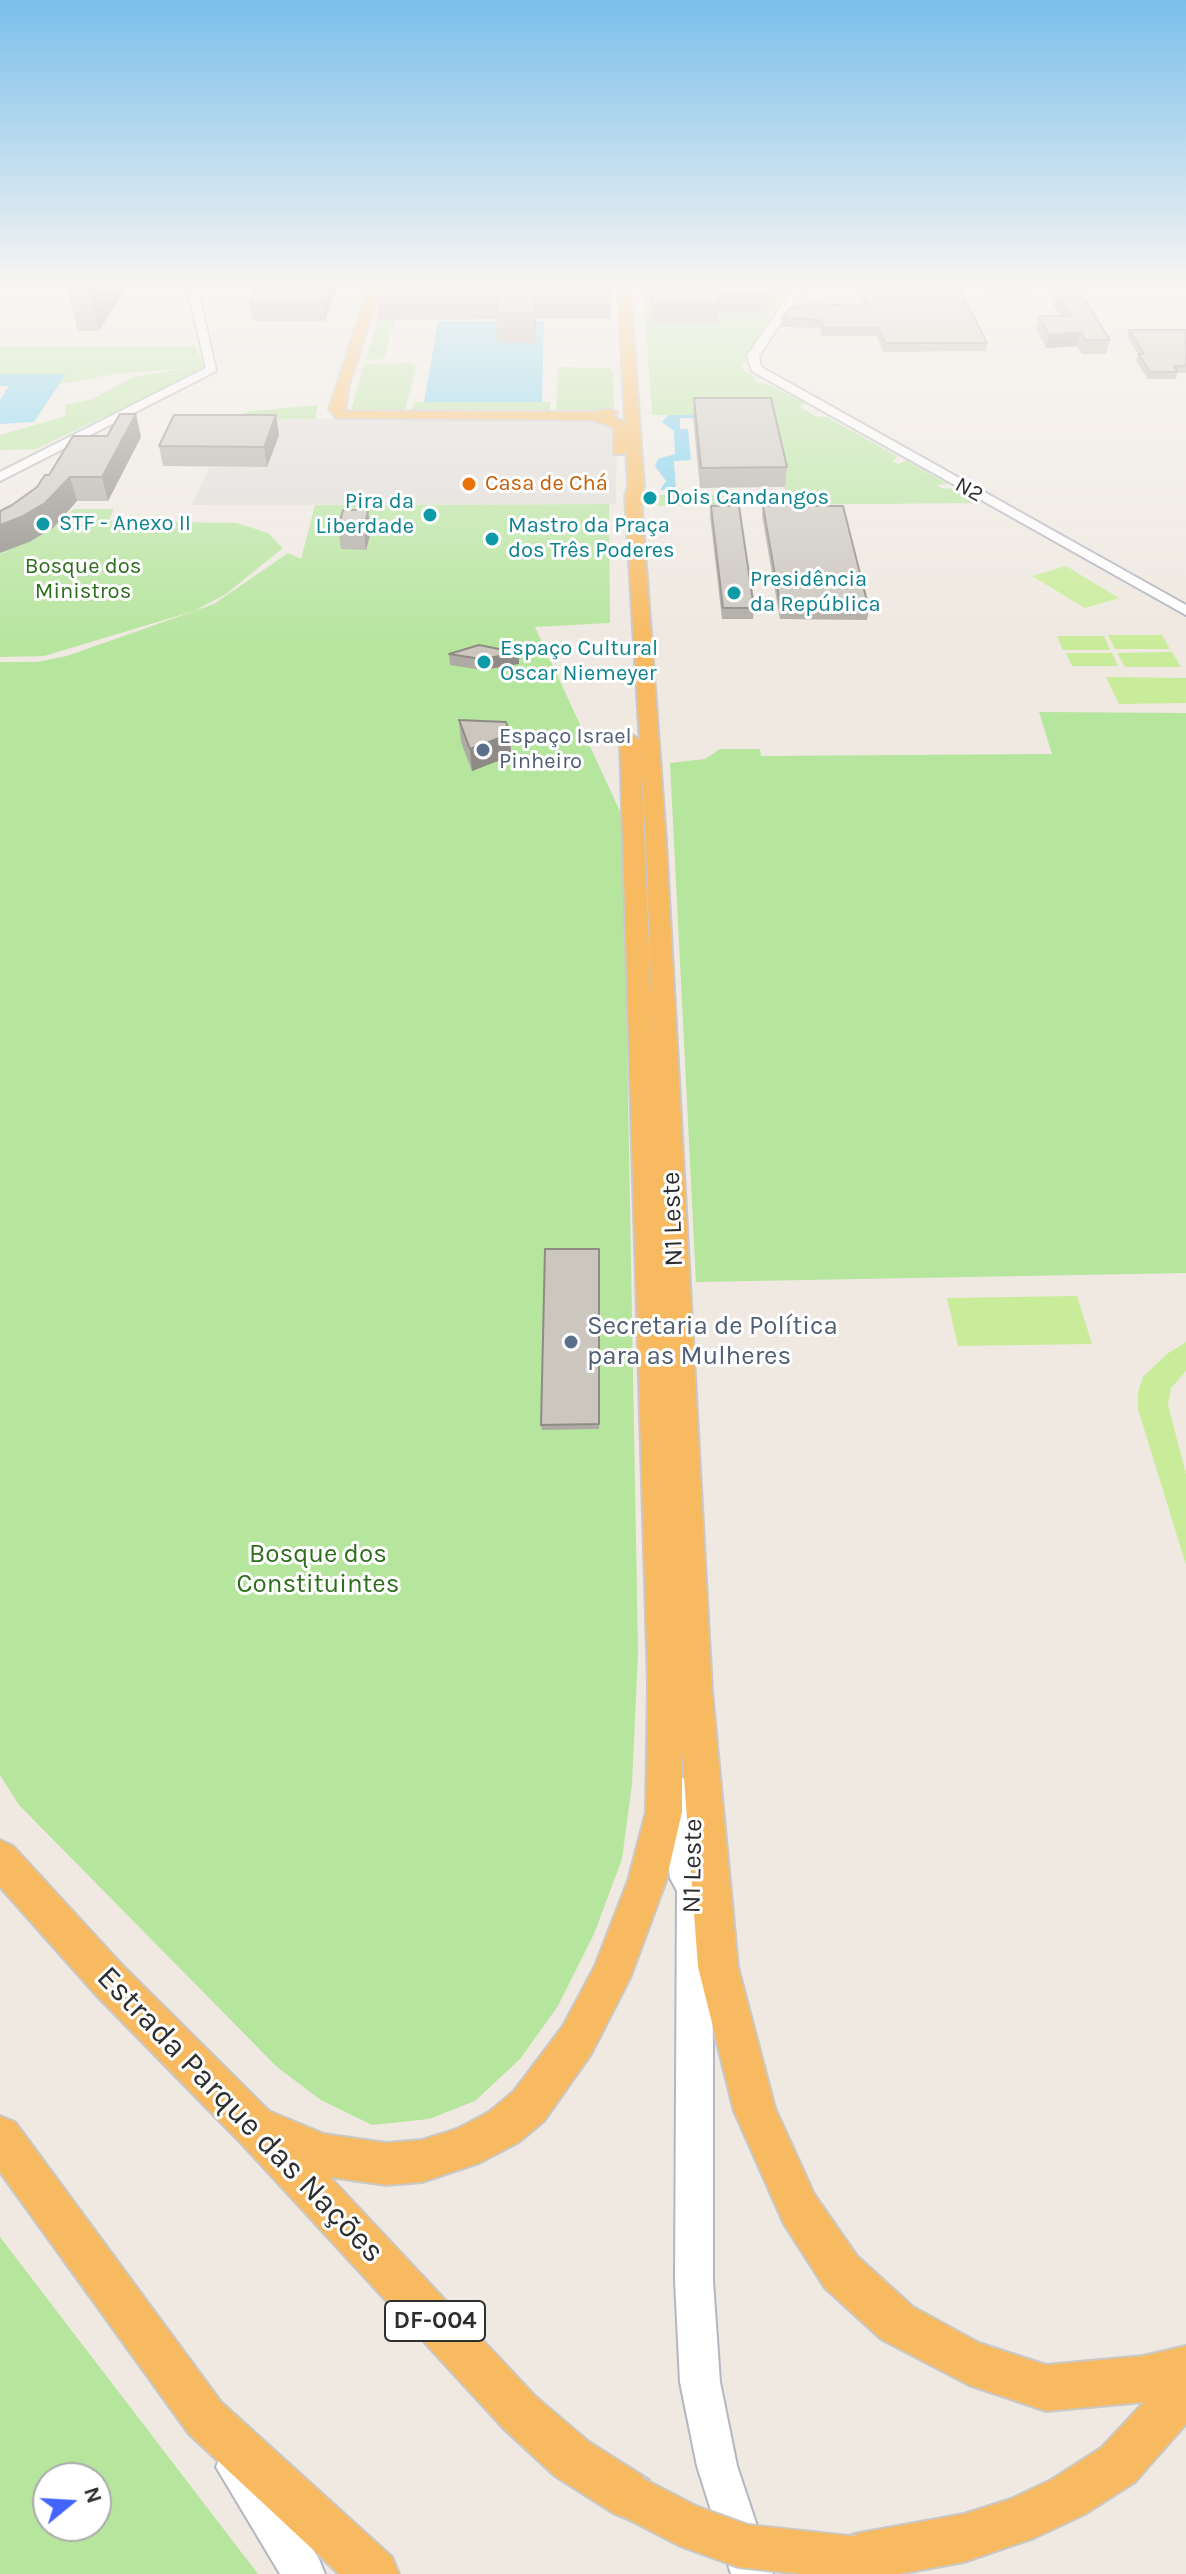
<!DOCTYPE html>
<html>
<head>
<meta charset="utf-8">
<style>
  body { margin:0 }
  #map { position:relative; width:1186px; height:2574px; overflow:hidden; background:#efe9e1; font-family:Karla,sans-serif }
  canvas { display:block }
  .north { position:absolute; left:32px; top:2462px; width:80px; height:80px; box-sizing:border-box; background:#fff; border:2px solid #ababab; border-radius:50%; rotate:72deg; font-size:22px; font-weight:700; line-height:32px; text-align:center; color:#2e2e2e }
  .north::after { content:''; display:block; margin:auto; width:28px; height:36px; background:#4264fb; clip-path:polygon(50% 0,100% 100%,50% 72%,0 100%) }
</style>
</head>
<body>
<div id="map">
<canvas width="1186" height="2574"></canvas>
<div class="north">N</div>
</div>
<script>
const ctx = document.querySelector('canvas').getContext('2d');
ctx.lineJoin = 'round';
function fillPath(path, color) {
  ctx.fillStyle = color;
  ctx.fill(path, 'evenodd');
}
function poly(rows) {
  const path = new Path2D();
  for (const r of rows) {
    path.moveTo(r[0], r[1]);
    for (let i = 2; i < r.length; i += 2) path.lineTo(r[i], r[i + 1]);
  }
  return path;
}
function trace(path, color, width, dash) {
  ctx.strokeStyle = color;
  ctx.lineWidth = width;
  ctx.lineCap = dash ? 'butt' : 'round';
  ctx.setLineDash(dash || []);
  ctx.stroke(path);
}
function drawText(font, color, halo, rows, align = 'center') {
  ctx.font = font + ' Karla,sans-serif';
  ctx.lineWidth = 6;
  ctx.setLineDash([]);
  ctx.textBaseline = 'middle';
  ctx.strokeStyle = halo;
  ctx.fillStyle = color;
  for (const [text, x, y, turn = 0] of rows) {
    ctx.save();
    ctx.translate(x, y);
    ctx.rotate((+turn || 0) * Math.PI / 180);
    ctx.textAlign = isNaN(turn) ? turn : align;
    if (halo) ctx.strokeText(text, 0, 0);
    ctx.fillText(text, 0, 0);
    ctx.restore();
  }
}
fillPath(poly([
  [643,286,649,286,652,322,718,322,714,299,761,286,786,286,783,290,762,290,763,293,782,293,741,368,756,378,753,380,758,383,767,384,807,404,799,406,815,416,827,417,897,456,893,462,899,464,906,460,947,484,937,485,941,488,957,489,980,503,649,506,649,495,786,494,769,418,652,415],
  [382,305,394,324,392,330,386,332,391,334,384,359,369,360,366,359],
  [0,346,195,346,206,369,36,449,0,450,0,435,66,416,65,405,92,399,133,377,186,368,115,374,60,384,66,374,0,374],
  [411,363,416,365,405,412,351,411,364,364],
  [558,367,609,368,613,371,614,409,600,413,556,412],
  [414,402,550,402,550,412,412,412],
  [318,405,315,419,227,419,251,411],
  [609,504,610,623,535,627,623,818,638,1652,632,1784,622,1859,594,1934,558,2006,520,2059,475,2101,429,2119,372,2125,321,2100,277,2067,19,1805,0,1775,0,662,37,662,67,656,214,604,288,553,301,559,315,505],
  [74,509,114,509,109,521,237,523,268,533,283,548,226,594,194,611,44,656,0,657,0,554,51,528],
  [1039,712,1186,713,1186,1273,696,1282,670,763,705,759,720,749,760,749,761,756,1052,754],
  [0,2237,258,2574,0,2574],
  [48,2478,96,2478,96,2526,48,2526]
]), '#b6e59e');
fillPath(poly([
  [1066,566,1119,598,1085,608,1032,576],
  [1108,635,1162,635,1170,649,1115,649],
  [1057,636,1104,636,1110,650,1063,650],
  [1172,652,1181,667,1125,667,1117,653],
  [1066,653,1112,653,1118,666,1072,666],
  [1106,677,1186,678,1186,703,1119,704],
  [1077,1296,1092,1344,958,1346,947,1298],
  [1186,1342,1186,1371,1171,1388,1168,1405,1186,1474,1186,1565,1138,1409,1138,1392,1143,1377,1167,1354]
]), '#c9ec9a');
fillPath(poly([
  [227,419,599,419,617,425,616,504,192,505,209,467,267,466,279,435]
]), '#dfdcd8');
fillPath(poly([
  [438,321,513,321,499,343,534,343,523,321,544,321,542,402,424,402],
  [0,374,66,374,34,422,0,424,0,400,9,386,0,386],
  [668,415,759,415,760,418,680,418,680,429,688,429,691,460,674,461,676,490,660,490,666,481,655,466,658,459,675,454,674,431,662,422]
]), '#75cff0');
const secondary = poly([
  [187,286,197,286,216,371,0,481,0,472,206,368,187,286],
  [795,286,805,286,759,356,761,367,1186,605,1186,615,752,371,747,356,795,286],
  [676,1775,687,1780,692,1791,698,1846,704,1849,709,1860,713,2046,713,2281,720,2382,737,2466,773,2574,731,2574,697,2466,680,2382,675,2281,677,1891,670,1878,660,1791,665,1780,676,1775],
  [236,2447,250,2453,319,2559,325,2574,280,2574,216,2467,222,2453,236,2447]
]);
const trunk = poly([
  [369,286,381,286,349,385,345,411,592,412,610,409,617,413,613,416,625,423,618,286,630,286,644,487,641,496,666,841,712,1691,738,1967,775,2108,814,2194,857,2256,913,2307,979,2343,1046,2365,1143,2356,1186,2346,1186,2424,1135,2482,1085,2514,1034,2538,964,2562,899,2574,836,2574,830,2558,837,2541,854,2534,964,2514,1011,2499,1051,2480,1101,2448,1144,2402,1046,2411,969,2385,881,2339,825,2288,784,2224,734,2111,698,1967,682,1751,682,1812,666,1881,630,1978,591,2054,544,2121,519,2142,479,2163,422,2182,386,2185,330,2177,536,2397,589,2442,649,2480,656,2497,649,2514,632,2521,615,2514,555,2476,504,2429,239,2141,96,1995,0,1887,0,1840,13,1846,124,1967,269,2111,324,2134,386,2143,422,2140,457,2129,489,2112,514,2091,563,2026,595,1966,628,1881,646,1812,648,1684,620,740,630,734,640,740,653,1042,646,841,625,496,628,487,626,448,624,454,614,454,614,428,592,420,336,418,329,409,369,286],
  [0,2116,15,2122,221,2402,392,2557,399,2574,339,2574,189,2434,0,2172,0,2116]
]);
trace(secondary, '#b4b7c1', 4);
trace(trunk, '#c9c9c9', 4);
fillPath(secondary, '#fff');
fillPath(trunk, '#f8ba60');
const trunkBridge = poly([
  [632,2497,688,2526,743,2546,854,2558]
]);
trace(trunkBridge, '#c9c9c9', 47, []);
trace(trunkBridge, '#f8ba60', 43);
fillPath(poly([
  [66,286,127,286,99,331,78,331],
  [337,286,325,321,253,321,249,302],
  [611,286,611,319,536,319,535,343,498,343,497,319,378,320,375,290],
  [648,286,766,286,768,295,766,313,719,313,718,322,652,322],
  [855,286,958,286,987,343,986,351,883,352,877,336,822,336,820,328,782,327,782,318,863,306],
  [982,286,1033,286,1031,294,987,295],
  [1055,290,1110,340,1106,354,1082,354,1077,346,1046,348,1036,329,1039,316,1060,316,1052,304],
  [1129,330,1186,330,1186,373,1177,373,1176,379,1148,379,1136,361,1138,354,1127,337],
  [694,398,787,467,785,487,700,488,693,418],
  [276,415,279,435,267,467,163,466,159,446],
  [141,437,108,501,77,501,53,528,29,542,12,505,37,487],
  [711,506,754,608,753,619,722,619,710,516],
  [763,506,869,609,867,620,780,619,762,516],
  [368,510,371,531,366,550,341,549,338,529],
  [519,653,519,664,482,670,450,665,449,654],
  [459,720,510,734,511,756,472,771,461,742],
  [599,1249,599,1429,542,1430,541,1425]
]), '#afaba4');
fillPath(poly([
  [88,286,127,286,99,331],
  [328,286,337,286,325,321,322,302],
  [535,290,536,319,535,343,534,313],
  [1081,332,1077,346,1046,348,1049,335],
  [136,414,141,437,108,501,102,477],
  [276,415,279,435,267,467,264,447],
  [70,477,77,501,53,528,29,542,0,553,0,525],
  [368,510,371,531,366,550,364,529],
  [519,653,519,664,482,670,481,659],
  [510,734,511,756,472,771,470,749]
]), '#8e8b86');
const building = poly([
  [257,286,328,286,322,302,249,302,257,286],
  [376,286,611,286,611,290,535,290,534,313,497,313,499,290,375,290,376,286],
  [651,286,766,286,768,295,718,295,720,304,652,304,651,286],
  [859,286,958,286,987,343,885,343,878,328,823,328,821,320,782,318,789,309,813,304,867,306,859,286],
  [1055,290,1078,290,1110,340,1085,340,1081,332,1049,335,1039,316,1071,316,1055,290],
  [1129,330,1186,330,1186,366,1174,366,1178,372,1150,372,1138,354,1144,354,1129,330],
  [694,398,771,398,787,467,701,468,694,398],
  [120,414,136,414,102,477,70,477,45,503,21,517,0,525,0,511,12,505,37,487,45,475,49,475,73,436,107,436,120,414],
  [174,415,276,415,264,447,159,446,174,415],
  [711,506,739,506,754,608,723,608,711,506],
  [763,506,843,506,869,609,781,609,763,506],
  [343,510,368,510,364,529,338,529,343,510],
  [479,645,519,653,481,659,449,654,479,645],
  [459,720,506,722,510,734,470,749,459,720],
  [545,1249,599,1249,599,1424,541,1425,545,1249]
]);
fillPath(building, '#cbc7bf');
trace(building, '#8e8b86', 2);
const sky = ctx.createLinearGradient(0, 0, 0, 646);
sky.addColorStop(0, '#7abfeb');
sky.addColorStop(0.44, '#f8f5f2');
sky.addColorStop(1, '#f8f5f200');
ctx.fillStyle = sky;
ctx.fillRect(0, 0, 1186, 646);
for (const [x, y, r, color] of [
  [469,484,8,"#e8710a"],
  [650,498,8,"#0f9aa8"],
  [430,515,8,"#0f9aa8"],
  [43,524,8,"#0f9aa8"],
  [492,539,8,"#0f9aa8"],
  [734,593,8,"#0f9aa8"],
  [484,662,8,"#0f9aa8"],
  [483,750,8,"#5c6f8a"],
  [571,1342,8,"#5c6f8a"]
]) {
  const dot = new Path2D();
  dot.arc(x, y, r, 0, 2 * Math.PI);
  ctx.fillStyle = color;
  ctx.fill(dot);
  trace(dot, '#fff', 3);
}
drawText('22px', '#c56008', '#fff', [
  ["Casa de Chá",485,484]
], 'left');
drawText('22px', '#2e2e2e', '#fff', [
  ["N2",969,490,29]
]);
drawText('22px', '#0d838f', '#fff', [
  ["Dois Candangos",666,498],
  ["Pira da",414,502,"right"],
  ["Liberdade",414,527,"right"],
  ["STF - Anexo II",59,524],
  ["Mastro da Praça",508,526],
  ["dos Três Poderes",508,551],
  ["Presidência",750,580],
  ["da República",750,605],
  ["Espaço Cultural",500,649],
  ["Oscar Niemeyer",500,674]
], 'left');
drawText('22px', '#2c6e1b', '#fff', [
  ["Bosque dos",83,567],
  ["Ministros",83,592]
]);
drawText('22px', '#4e5e75', '#fff', [
  ["Espaço Israel",499,737],
  ["Pinheiro",499,762]
], 'left');
for (const [x, y, w] of [
  [435,2321,100]
]) {
  const box = new Path2D();
  box.roundRect(x - w / 2, y - 20, w, 40, 6);
  ctx.fillStyle = '#fff';
  ctx.fill(box);
  trace(box, '#2e2e2e', 2);
}
drawText('bold 24px', '#2e2e2e', null, [
  ["DF-004",435,2321]
]);
drawText('26px', '#2e2e2e', '#fff', [
  ["N1 Leste",673,1219,-92],
  ["N1 Leste",693,1866,-89]
]);
drawText('26px', '#4e5e75', '#fff', [
  ["Secretaria de Política",587,1327],
  ["para as Mulheres",587,1357]
], 'left');
drawText('26px', '#2c6e1b', '#fff', [
  ["Bosque dos",318,1555],
  ["Constituintes",318,1585]
]);
drawText('32px', '#2e2e2e', '#fff', [
  ["Estrada Parque das Nações",240,2115,46]
]);
</script>
</body>
</html>
